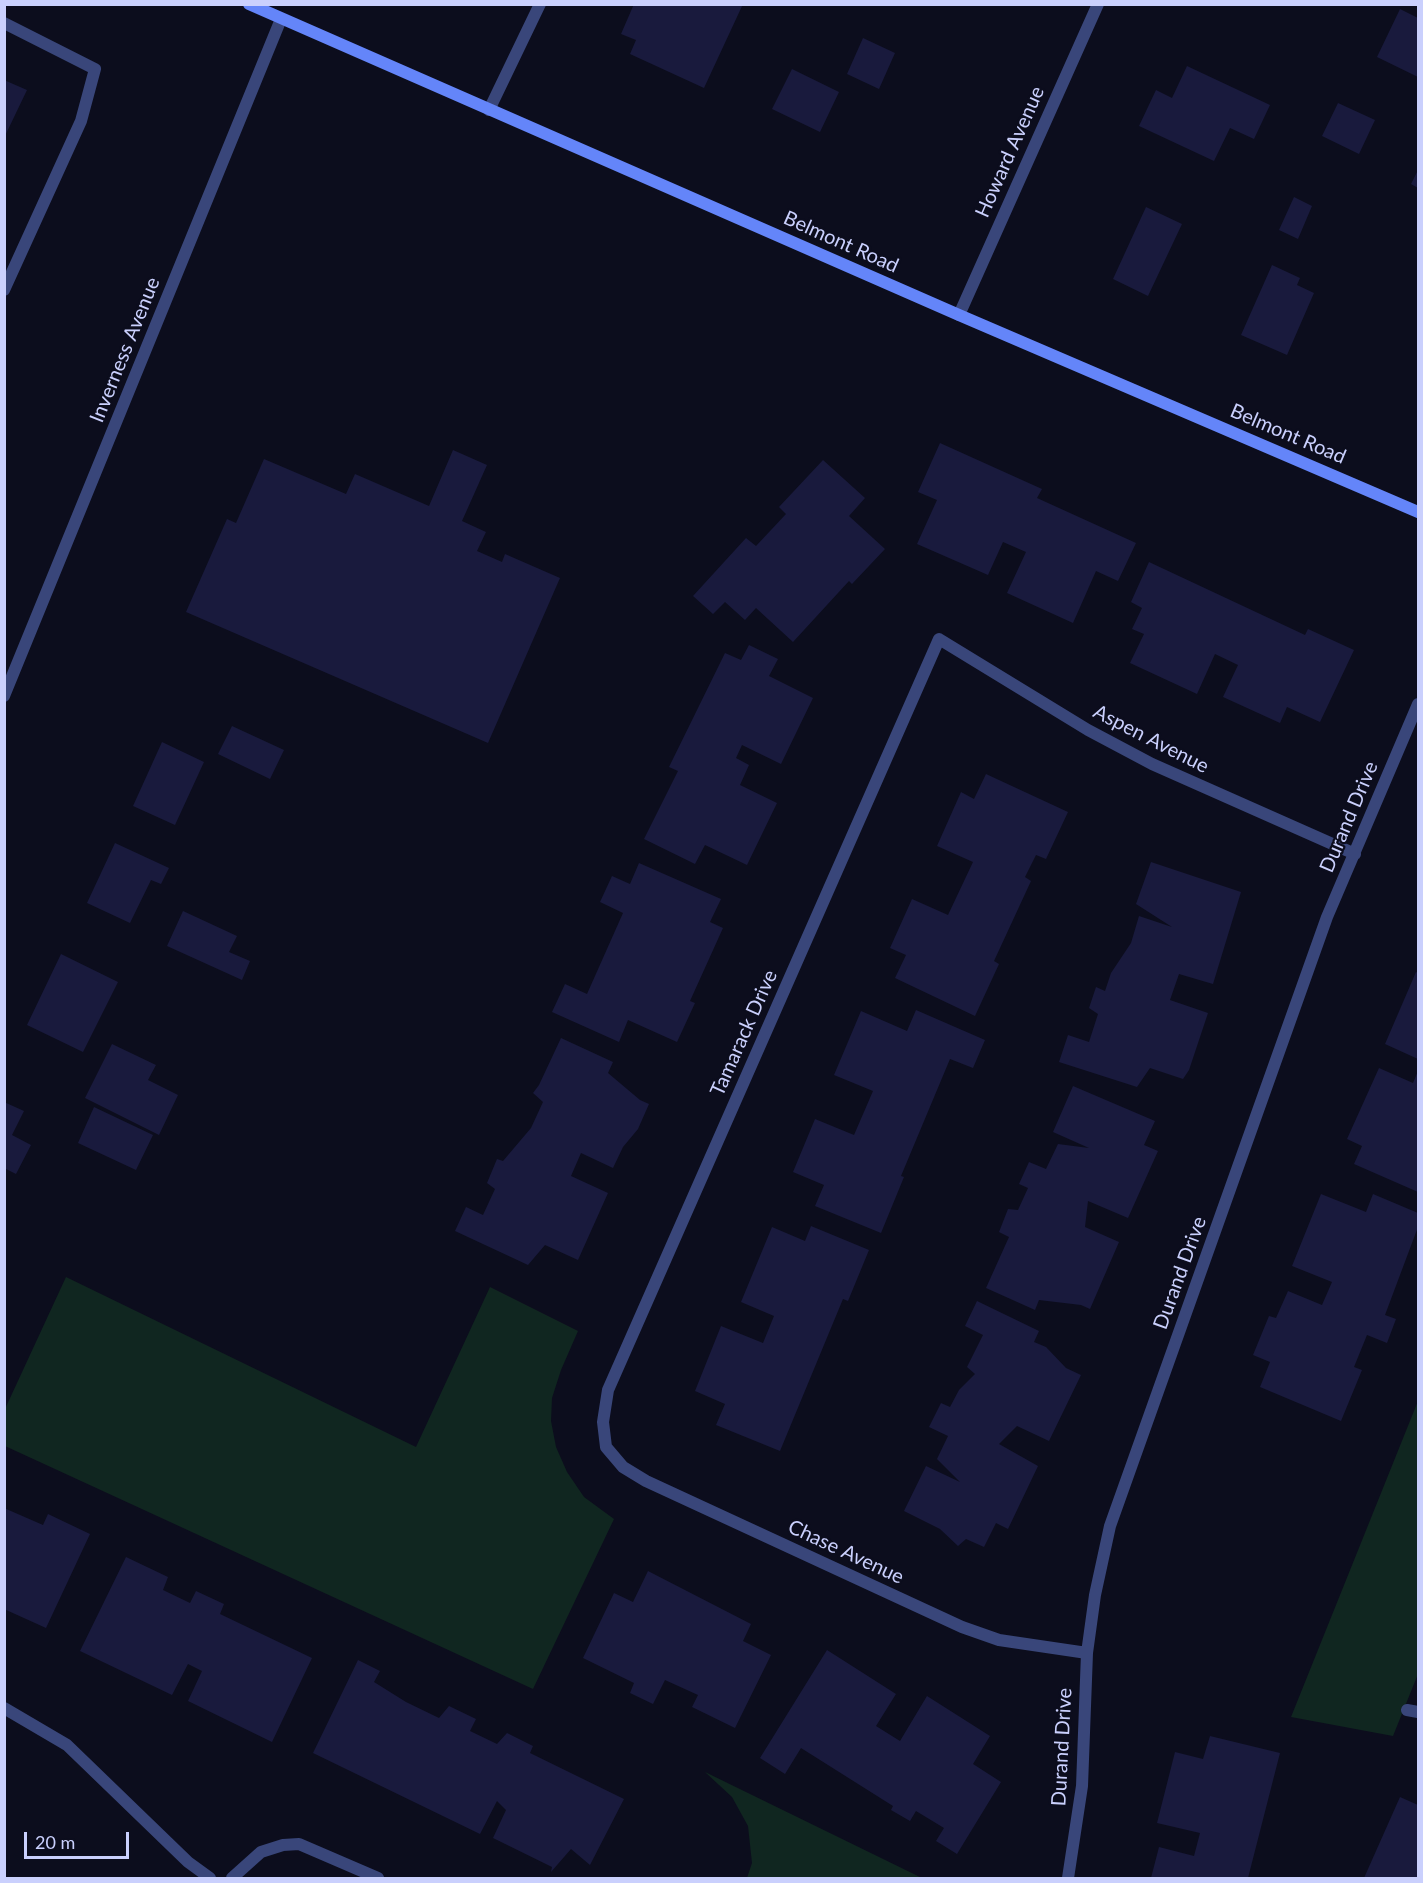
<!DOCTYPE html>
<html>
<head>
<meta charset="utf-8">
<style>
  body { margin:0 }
  #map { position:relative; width:1423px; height:1883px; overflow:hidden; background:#0c0d1d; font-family:Lato,sans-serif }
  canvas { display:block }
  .frame { position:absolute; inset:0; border:6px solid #cad0fd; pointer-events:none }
  .scale { position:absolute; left:24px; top:1832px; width:105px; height:27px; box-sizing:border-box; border:3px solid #cad0fd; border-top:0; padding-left:8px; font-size:18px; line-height:21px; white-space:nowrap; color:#cad0fd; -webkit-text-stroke:4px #0c0d1d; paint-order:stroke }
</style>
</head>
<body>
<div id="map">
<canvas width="1423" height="1883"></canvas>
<div class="frame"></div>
<div class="scale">20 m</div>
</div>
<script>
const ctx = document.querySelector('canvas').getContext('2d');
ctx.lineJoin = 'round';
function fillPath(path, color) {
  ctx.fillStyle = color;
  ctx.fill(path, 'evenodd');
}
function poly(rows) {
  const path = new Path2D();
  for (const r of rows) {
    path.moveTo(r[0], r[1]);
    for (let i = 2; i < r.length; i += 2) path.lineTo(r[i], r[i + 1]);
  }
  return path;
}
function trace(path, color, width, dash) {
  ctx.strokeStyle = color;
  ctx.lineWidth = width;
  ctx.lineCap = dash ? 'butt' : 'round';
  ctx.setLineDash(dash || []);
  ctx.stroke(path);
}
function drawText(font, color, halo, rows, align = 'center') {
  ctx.font = font + ' Lato,sans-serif';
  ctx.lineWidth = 4.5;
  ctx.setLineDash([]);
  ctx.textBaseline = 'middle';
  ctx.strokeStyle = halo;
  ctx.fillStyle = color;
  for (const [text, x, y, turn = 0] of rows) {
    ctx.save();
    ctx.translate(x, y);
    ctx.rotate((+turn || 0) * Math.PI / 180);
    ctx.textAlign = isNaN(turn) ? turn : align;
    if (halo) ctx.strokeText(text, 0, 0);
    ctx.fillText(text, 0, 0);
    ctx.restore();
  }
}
fillPath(poly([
  [66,1277,416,1447,490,1287,578,1331,561,1370,552,1398,551,1421,556,1447,567,1472,584,1497,614,1519,533,1689,5,1446,5,1409],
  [1418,1401,1418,1674,1393,1736,1291,1717],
  [705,1772,922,1878,747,1878,752,1863,748,1826,732,1797]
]), '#102620');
fillPath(poly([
  [634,4,743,4,704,88,630,54,636,40,621,34],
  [1400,9,1418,18,1418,77,1377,57],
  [863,38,895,53,879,89,847,74],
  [1187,66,1270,105,1254,139,1230,128,1214,161,1139,126,1156,90,1172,98],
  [792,69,839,92,820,132,772,109],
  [4,80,27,90,4,138],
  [1338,103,1375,120,1359,154,1322,136],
  [1418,170,1418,188,1411,184],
  [1294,197,1312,206,1298,239,1279,230],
  [1146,207,1182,224,1148,296,1113,279],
  [1272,265,1300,278,1297,285,1314,293,1287,355,1241,335],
  [940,443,1042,489,1037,498,1136,543,1118,581,1096,571,1073,623,1007,593,1026,552,1003,542,988,575,917,544,937,500,918,492],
  [453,450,487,465,462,521,486,532,477,551,502,562,505,554,560,578,488,743,186,612,227,519,236,523,264,459,346,494,355,474,429,506],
  [823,460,865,498,849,516,885,549,852,584,849,581,793,642,756,608,745,620,725,602,713,614,693,596,746,538,756,546,786,514,779,507],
  [1149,562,1305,635,1308,629,1354,650,1320,722,1287,707,1280,723,1223,697,1238,665,1215,654,1197,694,1130,663,1144,634,1132,629,1142,608,1131,602],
  [749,645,778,659,769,676,813,698,781,764,742,745,736,758,749,765,740,785,777,803,747,865,705,845,695,864,644,839,678,771,669,767,725,653,741,660],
  [232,726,284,750,270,779,218,754],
  [162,742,204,762,175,825,133,806],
  [986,774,1068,812,1046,859,1036,855,1025,877,1031,881,994,961,999,964,975,1016,895,978,906,955,890,948,912,899,948,915,973,862,937,846,961,792,974,799],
  [115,843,169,868,161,884,151,880,130,923,87,903],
  [1151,862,1241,892,1213,984,1179,974,1170,1000,1208,1013,1189,1070,1183,1079,1150,1068,1137,1087,1059,1062,1068,1035,1089,1042,1098,1014,1089,1008,1096,987,1105,991,1111,973,1131,943,1139,916,1172,927,1136,904],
  [639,863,721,899,710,922,723,928,690,1001,695,1003,677,1042,628,1020,619,1042,552,1012,565,984,587,994,623,913,600,902,612,876,630,884],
  [183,911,237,936,229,952,250,961,242,980,167,946],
  [61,954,118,982,83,1052,27,1025],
  [1416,972,1418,973,1418,1059,1385,1044],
  [916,1010,985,1040,973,1068,950,1059,901,1176,904,1177,881,1233,815,1206,824,1185,793,1172,815,1119,854,1135,873,1091,834,1075,861,1011,907,1031],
  [561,1038,613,1062,608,1073,640,1100,649,1104,638,1129,623,1147,613,1168,581,1153,571,1176,608,1193,578,1260,545,1245,528,1265,455,1231,466,1207,483,1215,495,1189,487,1183,497,1159,503,1161,531,1128,543,1102,533,1093,539,1085],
  [112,1044,156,1065,148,1080,178,1095,159,1135,85,1098],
  [1379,1068,1413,1083,1418,1071,1418,1192,1354,1164,1362,1146,1347,1139],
  [1073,1086,1155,1121,1144,1145,1158,1151,1128,1218,1088,1201,1085,1227,1119,1242,1090,1309,1081,1305,1039,1300,1035,1310,986,1288,1009,1237,999,1232,1008,1209,1018,1210,1028,1188,1019,1184,1029,1162,1046,1169,1058,1144,1089,1148,1053,1132],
  [4,1102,24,1111,12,1135,31,1145,16,1174,4,1168],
  [94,1107,153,1135,136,1170,78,1143],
  [1321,1194,1366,1212,1373,1194,1418,1213,1418,1227,1385,1315,1396,1319,1387,1343,1367,1335,1354,1367,1362,1370,1341,1421,1260,1387,1270,1362,1253,1355,1269,1316,1276,1318,1288,1291,1322,1305,1332,1282,1292,1266],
  [811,1226,869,1250,848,1301,843,1299,780,1451,716,1425,725,1404,695,1391,721,1326,763,1343,774,1316,741,1302,772,1227,805,1241],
  [977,1301,1039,1331,1034,1342,1046,1347,1066,1368,1081,1375,1049,1441,1017,1426,999,1444,1038,1466,1008,1529,996,1523,984,1547,966,1539,958,1546,940,1529,904,1511,926,1466,960,1482,937,1459,948,1436,929,1427,941,1403,950,1407,959,1390,975,1374,967,1367,983,1335,965,1326],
  [4,1508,43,1525,48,1514,90,1534,46,1628,4,1609],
  [126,1557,168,1577,163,1590,190,1603,196,1591,224,1604,220,1614,312,1658,272,1742,188,1701,202,1671,188,1664,172,1695,80,1651],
  [648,1571,751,1624,743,1641,771,1655,735,1728,692,1707,698,1695,665,1680,653,1704,630,1693,634,1683,583,1658,614,1593,633,1602],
  [827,1650,896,1694,876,1726,900,1741,927,1696,990,1736,973,1764,1001,1782,957,1854,936,1841,944,1828,916,1811,910,1821,891,1810,893,1806,801,1748,785,1774,760,1758],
  [358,1660,380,1671,374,1682,406,1702,439,1718,449,1706,476,1719,470,1731,497,1744,507,1733,533,1746,530,1753,624,1799,590,1865,571,1849,551,1872,552,1867,493,1838,506,1810,497,1801,480,1834,313,1753],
  [1210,1736,1280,1753,1248,1878,1151,1878,1159,1847,1194,1856,1200,1833,1157,1823,1175,1752,1203,1759],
  [1400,1797,1418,1805,1418,1878,1364,1878]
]), '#191a3d');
trace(poly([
  [4,23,95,69,81,121,4,290]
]), '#39467a', 12);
trace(poly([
  [489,110,540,4],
  [959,315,1098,4],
  [4,696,281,19],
  [1087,1653,999,1640,962,1627,646,1481,623,1467,606,1447,603,1422,608,1390,939,639,1088,730,1152,764,1355,854],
  [4,1708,67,1745,188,1862,210,1878],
  [1407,1710,1418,1712],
  [232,1878,261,1852,283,1845,299,1844,378,1878],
  [1068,1878,1082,1786,1087,1653,1095,1595,1110,1526,1327,917,1418,704]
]), '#39467a', 12);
trace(poly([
  [249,4,959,315,1418,512]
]), '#6485f9', 12);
drawText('20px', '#cad0fd', '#0c0d1d', [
  ["Howard Avenue",1010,152,-66],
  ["Belmont Road",841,242,24],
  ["Inverness Avenue",125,350,-68],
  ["Belmont Road",1288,434,23],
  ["Aspen Avenue",1151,739,27],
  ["Durand Drive",1349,817,-67],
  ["Tamarack Drive",744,1033,-66],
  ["Durand Drive",1180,1273,-70],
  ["Chase Avenue",846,1552,25],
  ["Durand Drive",1062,1747,-87]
]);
</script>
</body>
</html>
